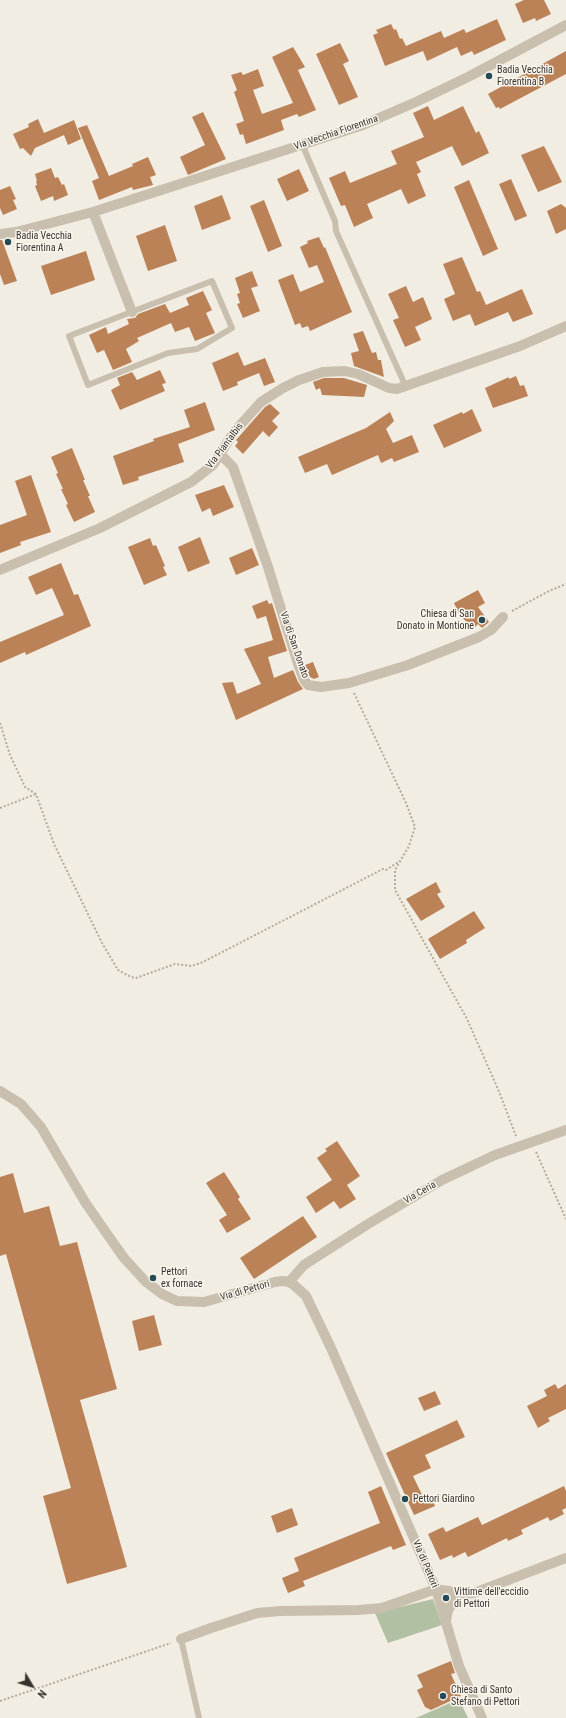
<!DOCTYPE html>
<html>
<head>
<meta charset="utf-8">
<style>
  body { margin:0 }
  #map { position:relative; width:566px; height:1718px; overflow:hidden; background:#f2ede2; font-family:"Roboto Condensed",sans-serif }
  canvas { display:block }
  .north { position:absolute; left:12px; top:1666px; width:40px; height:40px; -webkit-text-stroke:3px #f9f6ee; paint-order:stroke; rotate:128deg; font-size:11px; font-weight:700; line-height:16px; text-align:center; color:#38322c }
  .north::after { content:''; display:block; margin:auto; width:14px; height:18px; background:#38322c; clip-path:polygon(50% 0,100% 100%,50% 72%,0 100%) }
</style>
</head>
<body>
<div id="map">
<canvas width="566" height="1718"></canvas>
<div class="north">N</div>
</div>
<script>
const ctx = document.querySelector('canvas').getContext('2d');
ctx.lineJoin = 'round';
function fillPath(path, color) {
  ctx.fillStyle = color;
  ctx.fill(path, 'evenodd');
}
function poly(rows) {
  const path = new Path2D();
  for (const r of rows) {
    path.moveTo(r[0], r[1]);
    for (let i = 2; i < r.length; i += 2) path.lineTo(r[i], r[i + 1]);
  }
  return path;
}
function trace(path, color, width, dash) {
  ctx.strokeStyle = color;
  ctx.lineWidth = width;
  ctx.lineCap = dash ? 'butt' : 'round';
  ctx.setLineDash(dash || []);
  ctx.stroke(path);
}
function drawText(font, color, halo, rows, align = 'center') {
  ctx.font = font + ' "Roboto Condensed",sans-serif';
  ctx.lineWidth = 3;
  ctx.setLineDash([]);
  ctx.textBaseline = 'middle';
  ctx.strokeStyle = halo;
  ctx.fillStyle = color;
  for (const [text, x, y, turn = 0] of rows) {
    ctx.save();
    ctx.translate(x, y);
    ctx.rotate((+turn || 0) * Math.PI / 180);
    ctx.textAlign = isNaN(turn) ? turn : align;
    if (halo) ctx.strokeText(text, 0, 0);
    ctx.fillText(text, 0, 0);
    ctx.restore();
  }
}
fillPath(poly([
  [433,1599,442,1625,388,1643,375,1613],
  [459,1699,468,1718,416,1718]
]), '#b1c0a3');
fillPath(poly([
  [524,0,544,0,551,14,536,21,535,18,523,23,515,4],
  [497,19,506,40,474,55,472,51,461,56,457,47,427,61,423,51,385,66,373,35,378,33,376,30,391,24,394,30,396,29,400,39,402,38,406,46,441,31,444,38,464,29,466,33],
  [340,43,349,61,343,64,358,97,339,105,316,54],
  [293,47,305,67,298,70,316,110,299,117,297,114,281,120,284,130,246,144,243,134,240,135,236,124,244,121,234,92,237,90,231,75,241,72,243,75,258,69,264,86,253,90,262,114,293,103,272,57],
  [566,51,566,74,500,109,499,107,496,108,488,94],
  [428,106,434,120,463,106,476,133,479,131,489,153,462,166,452,146,416,162,421,172,417,174,426,196,408,204,401,189,367,204,373,218,354,227,345,205,341,206,329,178,345,171,350,183,397,164,391,151,424,137,413,113],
  [203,112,226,159,188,175,180,157,205,145,192,117],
  [38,119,44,133,74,120,81,139,68,145,64,135,35,148,31,156,23,148,20,149,13,134,29,127,28,124],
  [87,125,109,176,133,166,132,164,148,157,156,175,150,177,153,185,133,190,132,187,99,200,92,181,99,178,78,128],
  [544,146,562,182,538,192,521,155],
  [51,168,55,178,58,177,62,185,64,184,68,195,54,201,53,196,41,201,35,186,37,185,36,181,37,181,35,174],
  [299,169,309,191,287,201,277,179],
  [511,179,527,216,515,221,499,184],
  [469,180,498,249,483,256,454,187],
  [10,186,16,199,13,200,17,209,3,215,0,208,0,190],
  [222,195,231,219,202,230,194,206],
  [264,200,282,246,268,252,250,206],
  [561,204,566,208,566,229,556,234,547,211],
  [165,225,177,261,148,271,136,236],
  [319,237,324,248,325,247,352,312,310,331,308,326,302,328,300,323,295,325,278,280,293,274,300,292,324,282,317,265,309,268,300,247,308,243,307,241],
  [0,240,2,240,17,281,4,285,0,274],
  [86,251,95,280,51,295,41,266],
  [462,257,477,292,480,291,486,305,522,289,533,314,513,322,508,312,475,326,470,314,453,321,444,299,455,294,443,264],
  [252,271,258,286,251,288,260,311,243,318,237,304,240,303,237,294,240,293,235,278],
  [406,286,413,302,423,297,432,319,415,327,421,340,405,347,393,320,399,318,388,294],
  [203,291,212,310,206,313,215,333,195,341,189,327,175,332,171,323,137,338,139,341,126,349,132,362,113,370,104,350,97,353,89,335,106,327,108,334,129,324,127,319,135,318,138,314,165,304,170,313,189,305,186,298],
  [363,331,372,353,376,352,378,360,381,360,384,377,354,366,351,353,359,351,353,334],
  [238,352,244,366,265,358,275,382,264,386,259,373,237,382,238,385,223,391,212,363],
  [160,370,166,383,162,384,165,391,120,410,111,390,120,385,117,378,132,372,137,380],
  [516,376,520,386,524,385,528,396,493,408,485,388,509,377,509,379],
  [324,378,344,378,367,385,364,397,322,395,320,388,316,390,313,382],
  [205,402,215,430,178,444,184,462,138,477,139,480,123,485,113,456,154,441,153,439,190,427,184,410],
  [270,404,280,413,272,421,278,427,269,437,263,431,243,454,235,446,238,442,236,440,265,407],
  [472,409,482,431,444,448,433,425,462,412,463,414],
  [390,412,394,421,386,429,393,443,412,435,419,452,394,462,392,458,381,463,378,455,332,475,327,464,305,473,298,457,366,428],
  [72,448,85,480,83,480,90,496,88,496,95,512,74,522,66,505,68,504,61,489,63,489,56,474,58,473,51,457],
  [31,475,51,532,20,542,21,545,0,553,0,525,27,515,15,481],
  [224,485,234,507,213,516,210,508,202,512,195,495],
  [200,537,210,563,188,572,178,547],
  [150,538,153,546,156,545,165,566,163,567,167,575,144,585,128,547],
  [252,548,259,565,236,575,229,558],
  [61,563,74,595,78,594,91,626,26,655,25,652,0,663,0,642,64,615,52,588,36,595,28,577],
  [478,590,485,603,478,607,489,622,482,628,478,624,473,629,461,616,460,616,454,603],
  [267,600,269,604,272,603,287,651,268,657,274,678,293,670,298,682,303,689,236,720,222,683,233,682,237,694,261,684,244,649,273,640,266,616,257,619,252,606],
  [313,662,319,677,314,679,310,677,305,665],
  [436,882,441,892,437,894,445,907,421,921,406,899],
  [474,911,485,928,466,940,467,943,440,959,428,939],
  [337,1141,360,1176,347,1185,356,1199,340,1209,334,1201,316,1213,306,1197,332,1180,317,1158,327,1151,325,1149],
  [224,1172,240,1197,238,1199,251,1219,227,1233,219,1220,227,1215,206,1183],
  [13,1173,24,1213,49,1206,60,1246,77,1242,117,1389,80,1400,127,1567,67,1584,43,1496,71,1488,6,1254,0,1256,0,1177],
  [303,1216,317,1237,254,1279,240,1258],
  [154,1315,162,1345,139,1351,132,1321],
  [555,1384,558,1389,566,1384,566,1409,548,1418,550,1421,538,1428,527,1406,547,1396,544,1390],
  [435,1391,441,1404,424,1411,418,1398],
  [457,1420,465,1437,425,1455,431,1468,413,1476,424,1499,431,1496,435,1506,414,1515,386,1453],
  [381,1486,406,1545,393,1550,391,1546,303,1581,305,1586,288,1593,282,1578,299,1571,294,1558,380,1523,368,1492],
  [564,1486,566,1491,566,1508,562,1510,564,1514,550,1521,548,1517,521,1530,523,1534,508,1541,507,1538,468,1557,465,1552,453,1558,452,1555,440,1560,428,1534,443,1527,446,1532,478,1517,482,1525],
  [292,1508,298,1525,277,1533,271,1516],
  [451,1661,455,1673,451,1674,461,1696,431,1710,425,1707,417,1690,423,1687,417,1675]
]), '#bb8157');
trace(poly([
  [512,611,549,591,566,584],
  [354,693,406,803,415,827,409,846,395,870,395,890,467,1019,498,1089,516,1136],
  [0,723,10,755,25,787,36,794,54,844,102,943,118,970,131,977,136,978,175,964,192,966,203,962,383,869,386,870,400,861],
  [0,808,36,794],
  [536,1152,566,1219],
  [0,1701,171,1643]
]), '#b5aa99', 2, [2, 2]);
trace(poly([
  [302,144,335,221,336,231,405,385],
  [212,281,232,328,197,349,168,353,88,385,69,336,212,281],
  [181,1639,199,1718]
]), '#c9bfae', 6);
trace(poly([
  [93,212,132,312],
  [0,234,16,232,93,212,363,125,418,101,468,77,566,25],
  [221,455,233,467,268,567,298,664,304,680,308,685,321,687,349,683,408,665,479,637,491,630,503,617],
  [0,570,100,528,191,482,213,465,234,432,261,402,283,388,299,380,323,372,345,371,358,374,389,388,397,389,520,346,566,326],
  [0,1091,21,1104,41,1127,85,1202,105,1231,124,1258,145,1281,162,1294,177,1301,204,1302,275,1282,283,1281,289,1282,294,1285,306,1296,331,1348,436,1589,459,1666,482,1718],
  [289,1282,304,1265,368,1224,442,1180,495,1155,566,1130],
  [446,1621,448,1610,459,1593],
  [181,1639,211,1628,257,1613,280,1611,358,1610,382,1608,436,1589,466,1594,474,1593,566,1558]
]), '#c9bfae', 10);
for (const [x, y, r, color] of [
  [489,76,4,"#254a56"],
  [8,242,4,"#254a56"],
  [482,620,4,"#254a56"],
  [153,1278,4,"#254a56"],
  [405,1499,4,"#254a56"],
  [446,1598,4,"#254a56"],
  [443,1696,4,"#254a56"]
]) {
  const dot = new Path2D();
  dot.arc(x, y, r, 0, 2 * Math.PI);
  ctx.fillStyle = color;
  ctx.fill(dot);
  trace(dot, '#f9f6ee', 1.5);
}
drawText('10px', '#38322c', '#f9f6ee', [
  ["Badia Vecchia",497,70],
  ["Fiorentina B",497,82],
  ["Badia Vecchia",16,236],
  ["Fiorentina A",16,248],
  ["Chiesa di San",474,614,"right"],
  ["Donato in Montione",474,626,"right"],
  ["Pettori",161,1272],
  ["ex fornace",161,1284],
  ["Pettori Giardino",413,1499],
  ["Vittime dell'eccidio",454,1592],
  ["di Pettori",454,1604],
  ["Chiesa di Santo",451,1690],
  ["Stefano di Pettori",451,1702]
], 'left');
drawText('10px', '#38322c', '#f9f6ee', [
  ["Via Vecchia Fiorentina",336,133,-19],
  ["Via Piantalbis",225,446,-53],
  ["Via di San Donato",294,645,71],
  ["Via Ceria",420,1193,-30],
  ["Via di Pettori",245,1291,-16],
  ["Via di Pettori",425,1564,67]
]);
</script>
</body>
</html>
